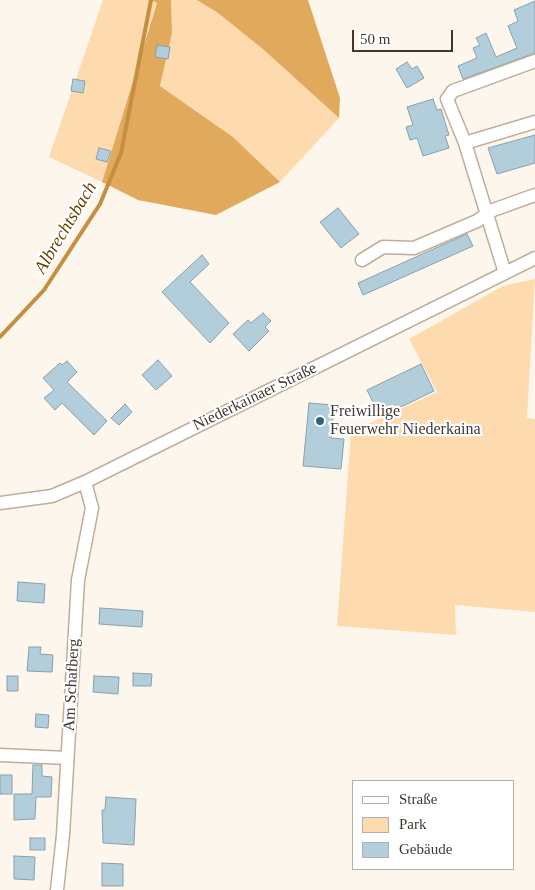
<!DOCTYPE html>
<html>
<head>
<meta charset="utf-8">
<style>
  body { margin:0 }
  #map { position:relative; width:535px; height:890px; overflow:hidden; background:#fdf6ed; font-family:Georgia,serif }
  canvas { display:block }
  .legend { position:absolute; left:352px; top:780px; width:162px; height:90px; box-sizing:border-box; background:#fff; border:1px solid #b2afac; margin:0; padding:6px 9px; list-style:none; font-size:15px; color:#3f3830 }
  .legend li { display:flex; align-items:center; gap:10px; height:25px }
  .legend b { width:25px; border:1px solid #b2afac }
  .scale { position:absolute; left:352px; top:30px; width:101px; height:22px; box-sizing:border-box; border:2px solid #3f3830; border-top:0; padding-left:6px; font-size:15px; line-height:18px; white-space:nowrap; color:#3f3830; -webkit-text-stroke:4px #fff; paint-order:stroke }
</style>
</head>
<body>
<div id="map">
<canvas width="535" height="890"></canvas>
<ul class="legend">
<li><b style="height:6px;background:#fff"></b>Straße</li>
<li><b style="height:14px;background:#fedbae"></b>Park</li>
<li><b style="height:14px;background:#b3cedb"></b>Gebäude</li>
</ul>
<div class="scale">50 m</div>
</div>
<script>
const ctx = document.querySelector('canvas').getContext('2d');
ctx.lineJoin = 'round';
function fillPath(path, color) {
  ctx.fillStyle = color;
  ctx.fill(path, 'evenodd');
}
function poly(rows) {
  const path = new Path2D();
  for (const r of rows) {
    path.moveTo(r[0], r[1]);
    for (let i = 2; i < r.length; i += 2) path.lineTo(r[i], r[i + 1]);
  }
  return path;
}
function trace(path, color, width, dash) {
  ctx.strokeStyle = color;
  ctx.lineWidth = width;
  ctx.lineCap = dash ? 'butt' : 'round';
  ctx.setLineDash(dash || []);
  ctx.stroke(path);
}
function drawText(font, color, halo, rows, align = 'center') {
  ctx.font = font + ' Georgia,serif';
  ctx.lineWidth = 4.5;
  ctx.setLineDash([]);
  ctx.textBaseline = 'middle';
  ctx.strokeStyle = halo;
  ctx.fillStyle = color;
  for (const [text, x, y, turn = 0] of rows) {
    ctx.save();
    ctx.translate(x, y);
    ctx.rotate((+turn || 0) * Math.PI / 180);
    ctx.textAlign = isNaN(turn) ? turn : align;
    if (halo) ctx.strokeText(text, 0, 0);
    ctx.fillText(text, 0, 0);
    ctx.restore();
  }
}
fillPath(poly([
  [103,0,151,0,157,2,102,182,49,157],
  [171,0,197,0,218,13,264,50,339,118,280,182,233,137,160,86,172,33],
  [535,279,527,418,535,419,535,612,455,605,456,635,337,626,351,432,437,392,409,339,503,286]
]), '#fedbae');
fillPath(poly([
  [151,0,171,0,172,33,160,86,233,137,280,182,216,215,138,200,102,182,157,3],
  [197,0,308,0,340,98,339,118,264,50,218,13]
]), '#e0a95b');
trace(poly([
  [0,337,44,290,100,204,121,153,151,0]
]), '#c58f40', 4);
const building = poly([
  [535,1,535,53,463,79,458,66,477,58,473,48,480,45,476,38,486,33,496,57,517,48,508,26,518,21,514,10,535,1],
  [157,45,170,47,168,59,155,57,157,45],
  [407,62,412,69,417,66,424,78,407,88,396,69,407,62],
  [73,79,85,81,83,93,71,91,73,79],
  [433,99,437,110,441,109,449,135,445,136,449,148,423,156,417,138,410,140,406,127,413,125,407,107,433,99],
  [535,135,535,163,497,174,488,148,535,135],
  [99,148,111,151,107,162,96,159,99,148],
  [338,208,359,234,341,248,320,222,338,208],
  [467,234,473,246,363,295,358,283,467,234],
  [202,255,209,264,190,282,229,323,210,343,162,292,202,255],
  [263,313,271,321,265,327,269,331,249,351,233,334,248,320,251,323,263,313],
  [158,360,172,376,156,390,142,375,158,360],
  [67,361,77,372,67,382,107,421,94,435,62,403,55,410,44,398,54,390,43,378,60,363,62,365,67,361],
  [421,364,434,391,380,417,367,390,421,364],
  [309,403,334,405,331,438,344,439,341,469,303,466,309,403],
  [125,404,132,412,119,425,111,418,125,404],
  [18,582,45,584,44,603,17,601,18,582],
  [100,608,143,611,142,627,99,624,100,608],
  [29,647,41,647,40,654,53,655,52,672,27,671,29,647],
  [133,673,152,674,151,686,133,686,133,673],
  [7,676,18,676,18,691,7,691,7,676],
  [94,676,119,677,118,694,93,692,94,676],
  [36,714,49,715,48,728,35,727,36,714],
  [33,765,42,765,42,776,52,777,51,797,36,797,35,819,14,820,14,794,32,794,33,765],
  [0,775,12,775,12,794,0,794,0,775],
  [106,797,136,799,134,845,103,843,102,810,105,810,106,797],
  [30,838,45,838,45,850,30,850,30,838],
  [14,856,35,857,34,880,14,879,14,856],
  [102,863,123,864,123,886,102,886,102,863]
]);
fillPath(building, '#b3cedb');
trace(building, '#87a0ad', 1);
const minor = poly([
  [465,143,535,122],
  [362,260,383,247,414,248,477,221,493,210,535,195],
  [505,273,465,143,447,99,453,91,535,61],
  [0,503,52,496,85,482,535,258],
  [0,755,67,758],
  [57,890,63,835,78,580,92,508,85,482]
]);
trace(minor, '#bfae9a', 15);
trace(minor, '#fff', 12);
for (const [x, y, r, color] of [
  [320,421,5,"#2c677f"]
]) {
  const dot = new Path2D();
  dot.arc(x, y, r, 0, 2 * Math.PI);
  ctx.fillStyle = color;
  ctx.fill(dot);
  trace(dot, '#fff', 2);
}
drawText('16px', '#3f3830', '#fff', [
  ["Niederkainaer Straße",255,397,-26],
  ["Am Schafberg",72,685,-87]
]);
drawText('16px', '#3f3830', '#fff', [
  ["Freiwillige",330,412],
  ["Feuerwehr Niederkaina",330,430]
], 'left');
drawText('italic 18px', '#674301', '#fff', [
  ["Albrechtsbach",66,228,-59]
]);
</script>
</body>
</html>
